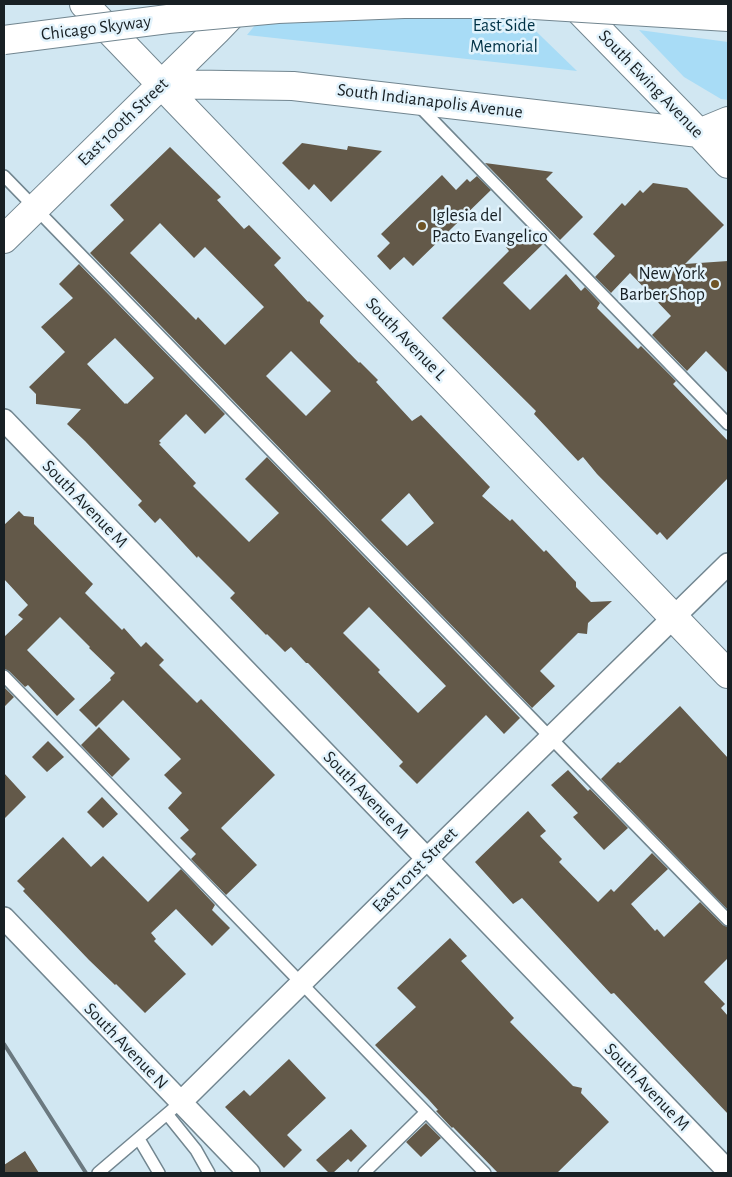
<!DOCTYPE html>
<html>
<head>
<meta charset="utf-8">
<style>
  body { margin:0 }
  #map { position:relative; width:732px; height:1177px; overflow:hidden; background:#d1e7f2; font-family:"Alegreya Sans",sans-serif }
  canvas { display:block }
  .frame { position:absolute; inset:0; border:5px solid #182024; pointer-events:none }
</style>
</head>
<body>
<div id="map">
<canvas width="732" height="1177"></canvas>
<div class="frame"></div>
</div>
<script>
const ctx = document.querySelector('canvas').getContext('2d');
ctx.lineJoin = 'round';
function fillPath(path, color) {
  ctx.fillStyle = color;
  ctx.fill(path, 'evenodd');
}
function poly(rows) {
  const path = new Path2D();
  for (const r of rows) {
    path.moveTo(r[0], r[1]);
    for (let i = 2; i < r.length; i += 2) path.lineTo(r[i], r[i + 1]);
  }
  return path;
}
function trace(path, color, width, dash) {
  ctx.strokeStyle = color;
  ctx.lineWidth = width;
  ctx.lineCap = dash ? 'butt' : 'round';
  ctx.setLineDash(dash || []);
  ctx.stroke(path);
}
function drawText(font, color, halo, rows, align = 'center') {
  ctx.font = font + ' "Alegreya Sans",sans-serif';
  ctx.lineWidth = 5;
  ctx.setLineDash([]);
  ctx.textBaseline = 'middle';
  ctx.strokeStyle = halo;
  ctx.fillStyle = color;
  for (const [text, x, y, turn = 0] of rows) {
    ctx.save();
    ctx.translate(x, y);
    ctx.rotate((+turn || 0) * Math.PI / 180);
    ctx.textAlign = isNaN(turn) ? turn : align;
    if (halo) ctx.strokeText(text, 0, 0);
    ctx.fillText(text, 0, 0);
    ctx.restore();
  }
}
fillPath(poly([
  [510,6,577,71,247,35,256,24],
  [639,30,728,42,728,100,721,99,684,77]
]), '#a8dcf6');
fillPath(poly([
  [302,143,347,150,348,146,382,151,331,202,314,184,309,190,282,163],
  [170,147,221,197,217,200,244,229,249,225,281,258,274,265,308,302,309,301,324,316,320,320,320,323,359,363,360,362,378,380,376,382,412,421,421,415,490,487,482,496,510,521,512,519,544,552,546,550,576,582,576,587,591,602,612,601,588,623,587,634,578,633,540,671,555,686,532,708,90,253,124,220,110,205],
  [160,223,194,258,205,247,264,307,225,345,198,317,196,320,130,253],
  [291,351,331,391,306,416,266,376],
  [409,493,434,523,407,546,381,520],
  [485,163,553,172,546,179,583,217,560,240],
  [442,175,456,190,467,179,470,182,477,176,491,190,413,266,404,257,390,270,377,256,390,243,381,234],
  [653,183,687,188,724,225,685,264,728,261,728,373,706,351,687,371,652,335,671,316,630,273,611,293,595,277,615,256,593,234,622,203,625,206,640,190,643,193],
  [527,228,543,244,503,283,530,310,566,274,581,291,585,287,600,303,597,308,638,349,641,346,676,381,673,384,728,441,728,478,667,540,660,532,657,535,597,474,583,457,578,461,534,414,536,411,442,318,509,251,506,247],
  [79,264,225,414,205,434,186,414,159,441,161,443,159,444,196,483,193,486,249,542,279,513,245,479,267,457,520,718,504,734,486,715,417,784,399,766,403,762,308,663,306,663,291,647,285,652,267,634,266,635,230,598,235,593,198,556,197,558,160,518,155,523,138,505,142,501,85,441,67,424,81,409,36,404,36,394,29,387,65,352,41,327,73,298,59,284],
  [115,338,154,378,127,404,126,403,125,404,87,364],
  [369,607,446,686,418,713,378,672,380,670,343,633],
  [19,511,24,516,34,517,34,524,93,584,85,593,122,630,124,628,141,647,146,642,164,660,159,665,197,703,201,699,275,775,221,828,257,865,226,895,191,859,196,854,180,838,189,830,168,808,182,793,164,775,181,759,123,700,96,727,79,710,111,680,110,678,115,673,89,648,90,647,60,617,27,650,75,699,57,716,28,685,25,687,9,671,4,669,4,637,23,619,18,615,28,605,4,579,4,525],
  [4,687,14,697,4,707],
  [680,706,728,758,728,910,601,779,618,762,620,763],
  [99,727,130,759,112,777,81,745],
  [48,741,64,757,47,772,32,757],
  [568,770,588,791,590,789,628,828,604,850,573,817,578,813,551,785],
  [4,773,26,797,4,819],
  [102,797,118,814,103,828,87,812],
  [528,811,546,831,540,836,562,859,559,862,598,902,611,889,614,892,652,853,668,869,631,904,655,931,657,929,664,937,700,902,723,925,728,927,728,958,704,982,725,1004,721,1008,728,1016,728,1114,614,993,611,994,522,898,513,904,475,862],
  [63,837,91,867,103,856,148,902,181,869,215,905,212,910,230,928,212,946,176,909,151,933,156,939,154,941,186,974,145,1013,116,984,115,985,89,960,23,891,25,889,17,881],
  [450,938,467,956,461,961,514,1018,510,1022,573,1086,582,1088,581,1093,609,1122,557,1173,498,1173,453,1127,452,1128,436,1111,438,1110,429,1100,375,1045,416,1007,397,988],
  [289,1059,326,1098,287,1135,302,1150,284,1168,225,1107,244,1090,250,1096],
  [426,1123,441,1138,421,1157,406,1142],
  [351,1129,367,1146,351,1162,348,1159,333,1173,329,1173,316,1160],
  [25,1151,39,1173,4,1173,4,1165]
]), '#635949');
const lane = poly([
  [418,105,728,424],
  [4,176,728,920],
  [4,676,485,1173],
  [167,1114,196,1150,209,1173],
  [139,1139,159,1173],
  [98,1173,181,1102],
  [364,1173,426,1112]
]);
const street = poly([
  [4,420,728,1171],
  [4,918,249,1173],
  [181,1102,446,840,728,564]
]);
const secondary = poly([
  [84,4,728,674],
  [161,84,293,86,699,133,728,164],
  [4,239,216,31,242,4]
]);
const primary = poly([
  [573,4,699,133,728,147],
  [699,133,728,121]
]);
trace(lane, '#728690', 14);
trace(street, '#728690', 24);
trace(secondary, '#728690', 30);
trace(primary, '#728690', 30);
trace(lane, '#fff', 11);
trace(street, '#fff', 21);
trace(secondary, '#fff', 28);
trace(primary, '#fff', 28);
trace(poly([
  [4,1044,86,1173]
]), '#6b7980', 4);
const highwayBridge = poly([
  [4,40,168,19,278,9,404,4,518,4,728,17]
]);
trace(highwayBridge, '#728690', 30, []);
trace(highwayBridge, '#fff', 28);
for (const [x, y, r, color] of [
  [422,226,5,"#6f5426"],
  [715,284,5,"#6f5426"]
]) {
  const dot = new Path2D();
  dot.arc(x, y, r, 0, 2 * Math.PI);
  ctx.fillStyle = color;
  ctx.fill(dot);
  trace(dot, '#e2f3fc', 2);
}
drawText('18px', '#003246', '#e2f3fc', [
  ["East Side",504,26],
  ["Memorial",504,47]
]);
drawText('18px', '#182024', '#e2f3fc', [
  ["Chicago Skyway",96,28,-7],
  ["South Ewing Avenue",651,84,46],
  ["South Indianapolis Avenue",430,101,7],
  ["East 100th Street",123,122,-44],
  ["South Avenue L",406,339,46],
  ["South Avenue M",85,504,46],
  ["South Avenue M",366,795,46],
  ["East 101st Street",415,870,-45],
  ["South Avenue N",126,1046,46],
  ["South Avenue M",647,1087,46]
]);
drawText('18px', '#182024', '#e2f3fc', [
  ["Iglesia del",432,216],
  ["Pacto Evangelico",432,237],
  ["New York",705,274,"right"],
  ["Barber Shop",705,295,"right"]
], 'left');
</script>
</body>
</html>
